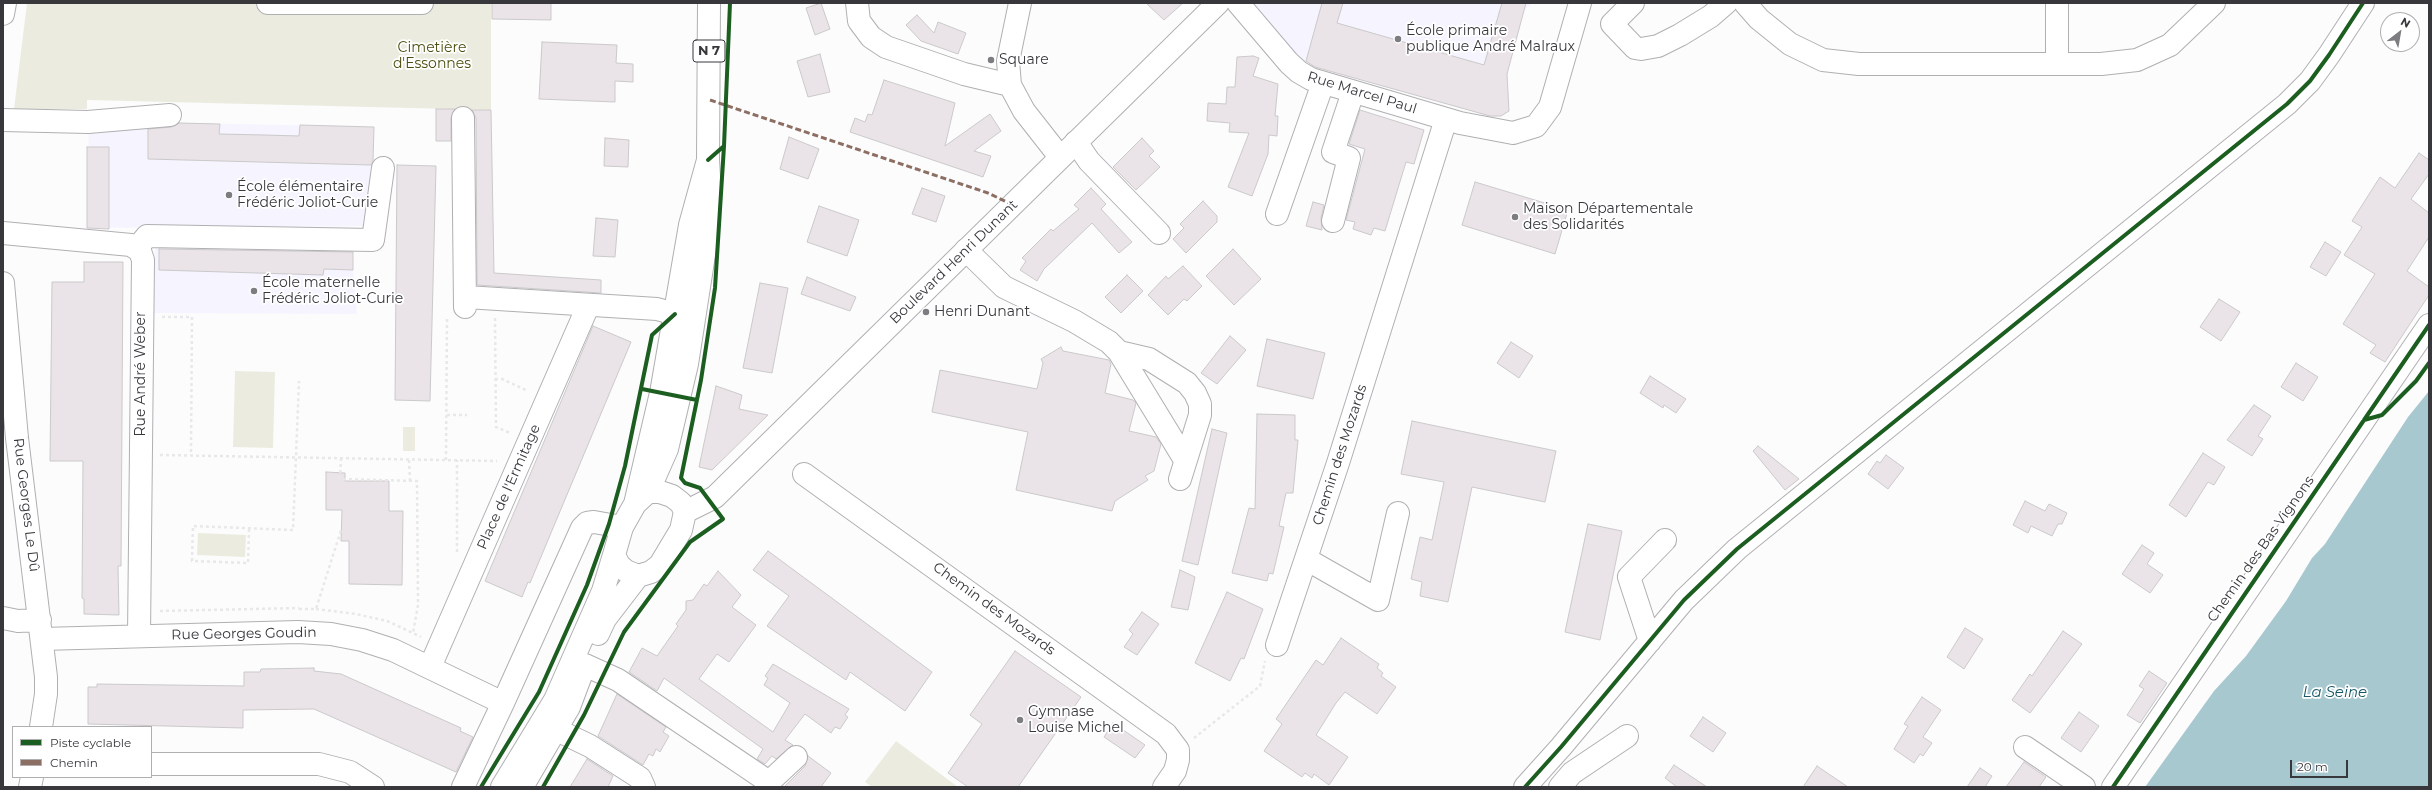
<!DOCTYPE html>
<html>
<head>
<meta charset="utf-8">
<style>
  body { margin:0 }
  #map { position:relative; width:2432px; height:790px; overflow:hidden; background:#fcfcfd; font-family:Montserrat,sans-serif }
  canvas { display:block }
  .frame { position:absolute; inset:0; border:4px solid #38373c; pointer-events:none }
  .legend { position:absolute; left:12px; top:726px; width:140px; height:52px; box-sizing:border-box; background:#fff; border:1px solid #afafb1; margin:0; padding:5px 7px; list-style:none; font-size:12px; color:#38373c }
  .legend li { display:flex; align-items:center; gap:8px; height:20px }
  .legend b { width:20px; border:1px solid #afafb1 }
  .north { position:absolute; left:2380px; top:12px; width:40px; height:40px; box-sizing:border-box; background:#fff; border:1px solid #afafb1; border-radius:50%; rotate:31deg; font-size:11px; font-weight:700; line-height:16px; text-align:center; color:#38373c }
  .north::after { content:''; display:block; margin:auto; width:14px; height:18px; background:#7d7c80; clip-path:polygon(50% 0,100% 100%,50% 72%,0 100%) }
  .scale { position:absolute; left:2290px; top:760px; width:58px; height:18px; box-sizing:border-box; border:2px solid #38373c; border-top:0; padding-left:5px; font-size:12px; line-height:14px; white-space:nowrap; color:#38373c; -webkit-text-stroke:3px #fff; paint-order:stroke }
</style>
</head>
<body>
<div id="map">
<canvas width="2432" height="790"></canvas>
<div class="frame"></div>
<ul class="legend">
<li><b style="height:5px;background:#1b5e20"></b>Piste cyclable</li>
<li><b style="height:5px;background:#8d6e63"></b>Chemin</li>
</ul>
<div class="north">N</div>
<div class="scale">20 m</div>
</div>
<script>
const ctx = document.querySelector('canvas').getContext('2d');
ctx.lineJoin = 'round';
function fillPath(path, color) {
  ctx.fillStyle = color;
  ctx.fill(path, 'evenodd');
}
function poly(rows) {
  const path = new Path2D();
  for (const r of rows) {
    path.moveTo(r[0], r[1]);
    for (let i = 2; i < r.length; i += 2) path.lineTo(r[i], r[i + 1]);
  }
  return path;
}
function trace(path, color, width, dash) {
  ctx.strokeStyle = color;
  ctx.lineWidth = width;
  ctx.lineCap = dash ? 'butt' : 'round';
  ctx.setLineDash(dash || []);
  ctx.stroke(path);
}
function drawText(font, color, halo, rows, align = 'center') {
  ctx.font = font + ' Montserrat,sans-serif';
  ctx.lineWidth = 3.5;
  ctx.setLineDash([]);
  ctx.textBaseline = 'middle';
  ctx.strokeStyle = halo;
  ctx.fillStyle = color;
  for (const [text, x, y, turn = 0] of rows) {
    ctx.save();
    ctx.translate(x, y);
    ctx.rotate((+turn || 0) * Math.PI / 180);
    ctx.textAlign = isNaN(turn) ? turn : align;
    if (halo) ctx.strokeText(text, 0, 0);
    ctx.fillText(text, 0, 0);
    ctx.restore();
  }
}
fillPath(poly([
  [1250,3,1532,3,1520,14,1523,15,1507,74,1509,111,1501,116,1492,117,1301,63],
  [89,114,148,122,374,127,368,226,87,228],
  [155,244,353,249,353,270,357,314,154,313]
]), '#f6f4fe');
fillPath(poly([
  [27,3,491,3,491,110,87,100,87,109,14,109],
  [235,371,275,372,273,448,233,447],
  [403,427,415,427,415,451,403,451],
  [198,533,246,535,245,557,197,555],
  [896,741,958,787,872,787,865,782]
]), '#ebecdf');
fillPath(poly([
  [2429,391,2429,787,2145,787,2214,691,2246,656,2286,601,2312,558,2325,544,2408,417]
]), '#a8c8d0');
const building = poly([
  [492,3,551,3,551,20,492,19,492,3],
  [821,3,830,29,815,35,806,8,821,3],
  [1146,3,1183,3,1164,20,1146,3],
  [1322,3,1343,3,1337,23,1484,65,1502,3,1526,3,1507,74,1509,111,1501,116,1490,116,1315,67,1306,61,1322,3],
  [917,15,934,33,938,22,966,33,958,54,921,41,906,25,917,15],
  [542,42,617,45,616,63,633,64,633,82,615,81,615,102,539,99,542,42],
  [820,54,830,92,808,97,797,61,820,54],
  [1253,56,1259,58,1253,76,1278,84,1275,116,1278,116,1277,136,1269,135,1268,154,1252,196,1228,187,1249,133,1229,132,1230,123,1207,121,1208,103,1226,104,1227,87,1235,87,1237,57,1253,56],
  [884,80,955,103,945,146,990,114,1001,131,974,151,991,156,983,177,850,132,855,118,865,122,868,114,872,115,884,80],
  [436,109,455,109,451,118,451,141,436,141,436,109],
  [472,110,491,110,494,273,601,280,601,293,477,285,476,118,472,110],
  [1360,110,1424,130,1414,164,1406,162,1385,231,1374,228,1371,235,1353,229,1355,222,1346,220,1365,149,1349,144,1360,110],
  [179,123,220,124,219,134,264,135,299,136,300,125,374,127,373,161,371,165,148,159,148,129,171,127,179,123],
  [789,137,819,149,808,179,780,169,789,137],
  [605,138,629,140,628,167,604,166,605,138],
  [1142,138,1154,151,1149,156,1160,167,1136,190,1113,167,1142,138],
  [87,147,109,147,109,229,87,228,87,147],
  [2419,153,2429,160,2429,174,2411,199,2429,213,2429,237,2407,271,2429,287,2429,295,2385,362,2370,353,2376,345,2343,324,2375,274,2344,255,2362,227,2352,221,2380,177,2395,188,2419,153],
  [397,165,436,166,430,401,395,400,397,165],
  [1475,182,1568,210,1555,254,1462,225,1475,182],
  [922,188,945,196,936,222,912,214,922,188],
  [1091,188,1106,204,1101,209,1132,242,1119,253,1092,223,1044,269,1037,281,1020,270,1026,261,1022,258,1051,229,1053,231,1079,209,1074,205,1091,188],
  [1203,201,1217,216,1217,222,1186,253,1173,239,1184,228,1180,224,1203,201],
  [1313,202,1324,205,1321,218,1322,230,1306,226,1313,202],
  [819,206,859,220,847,256,807,242,819,206],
  [596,218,618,220,615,257,593,256,596,218],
  [2325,242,2341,252,2326,276,2310,267,2325,242],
  [159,249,353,252,353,270,324,269,323,275,159,270,159,249],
  [1233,249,1261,279,1234,305,1206,276,1233,249],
  [84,262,123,262,121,566,118,566,119,615,84,614,84,599,82,598,83,461,50,461,52,282,84,282,84,262],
  [1183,266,1202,286,1187,301,1184,299,1168,315,1148,295,1166,276,1168,279,1183,266],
  [1127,275,1143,291,1121,313,1105,297,1127,275],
  [807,277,856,297,850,311,801,294,807,277],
  [760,283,788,288,772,373,743,368,760,283],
  [2219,299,2240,312,2221,341,2200,327,2219,299],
  [593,326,631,342,530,583,528,582,522,597,485,581,593,326],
  [1230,336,1246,350,1217,384,1201,373,1230,336],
  [1267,339,1325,353,1313,399,1257,386,1267,339],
  [1511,342,1533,356,1519,378,1497,363,1511,342],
  [1061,347,1063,351,1109,360,1111,364,1105,393,1133,400,1136,403,1129,431,1156,437,1161,444,1154,471,1145,476,1148,480,1115,501,1112,511,1016,490,1028,432,932,412,940,370,1037,389,1043,363,1041,359,1061,347],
  [2296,363,2318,377,2303,401,2281,387,2296,363],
  [1650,376,1686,399,1676,413,1664,405,1663,408,1640,393,1650,376],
  [716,386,742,395,739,409,768,415,712,470,699,467,716,386],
  [2254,405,2271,416,2258,436,2263,439,2252,456,2227,440,2254,405],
  [1257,414,1295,415,1295,440,1298,440,1293,493,1286,493,1279,526,1284,527,1273,574,1269,573,1267,581,1232,573,1249,508,1255,509,1257,414],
  [1412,421,1556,451,1545,502,1472,487,1448,602,1420,596,1422,582,1411,579,1420,537,1432,540,1444,482,1401,474,1412,421],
  [1212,429,1227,433,1198,565,1182,561,1212,429],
  [1758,446,1799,479,1785,490,1753,451,1758,446],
  [2203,453,2225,467,2214,485,2208,482,2186,517,2169,505,2203,453],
  [1886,455,1904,468,1888,489,1868,474,1877,461,1880,463,1886,455],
  [326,472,345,473,345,481,389,481,389,511,403,511,402,585,349,584,349,541,341,541,342,510,326,510,326,472],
  [2025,501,2045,511,2049,504,2067,513,2062,524,2058,524,2052,536,2031,526,2028,533,2013,525,2025,501],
  [1588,524,1622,531,1600,640,1565,632,1588,524],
  [2142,545,2154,553,2147,564,2163,575,2150,593,2122,574,2142,545],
  [768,551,932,672,905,711,850,672,846,680,767,626,789,596,753,570,768,551],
  [1180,570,1195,577,1188,610,1171,607,1180,570],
  [718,571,741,595,732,607,756,625,729,662,717,654,699,679,773,732,790,703,764,685,768,678,765,676,773,664,849,709,845,715,848,717,840,729,835,727,831,733,805,714,785,740,793,745,776,759,772,756,765,764,757,759,763,749,664,678,657,691,629,672,642,648,657,656,678,626,676,624,686,610,686,601,693,600,704,584,707,586,718,571],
  [1227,592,1263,609,1244,659,1241,658,1230,681,1195,663,1227,592],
  [1142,612,1159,624,1137,655,1124,647,1133,634,1129,630,1142,612],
  [1965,628,1983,639,1964,669,1947,657,1965,628],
  [2063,631,2082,644,2030,713,2012,700,2030,674,2032,676,2063,631],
  [1341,638,1379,664,1377,668,1383,673,1381,676,1396,687,1377,714,1345,692,1336,703,1316,735,1348,757,1329,785,1314,774,1312,778,1305,773,1302,777,1264,751,1282,724,1276,719,1316,660,1323,665,1341,638],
  [1015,651,1081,697,1018,787,968,787,948,773,982,724,970,715,1015,651],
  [314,668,314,671,341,674,461,728,460,731,473,737,456,772,314,709,243,710,243,728,88,724,88,687,97,687,97,684,244,686,244,672,260,672,261,669,314,668],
  [2149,671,2167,683,2140,723,2127,715,2144,689,2139,686,2149,671],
  [617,694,666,727,663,732,669,736,660,752,656,749,653,756,649,754,643,765,598,736,617,694],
  [1922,697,1941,710,1923,737,1932,743,1923,756,1920,754,1914,763,1894,749,1908,726,1904,724,1922,697],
  [2079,712,2099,726,2081,752,2061,738,2079,712],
  [1703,717,1726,733,1713,752,1690,736,1703,717],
  [1113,723,1145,745,1135,758,1104,737,1113,723],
  [808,756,831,773,821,787,784,787,805,766,808,756],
  [587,759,613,776,608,787,570,787,587,759],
  [2024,762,2046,777,2039,787,2006,787,2024,762],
  [1674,765,1707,787,1677,787,1665,778,1674,765],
  [1817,766,1848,787,1803,787,1817,766],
  [1980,768,1992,776,1985,787,1967,787,1980,768]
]);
fillPath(building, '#eae4e8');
trace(building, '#cbc9ca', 1);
const minor = poly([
  [268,3,422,3],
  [857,3,859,21,871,37,886,47,964,74,1010,85],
  [1020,3,1008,61,1010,85,1024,111,1060,157],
  [1238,3,1289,63,1299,72,1311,79,1460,123,1513,133,1536,126,1550,107,1580,3],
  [1633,3,1612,24,1635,48,1641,49,1658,46,1680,35,1711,16,1726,3],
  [1745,3,1759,19,1790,44,1823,60,1859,64,2101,64,2137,60,2170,45,2214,3],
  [3,14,5,3],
  [2057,64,2057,3],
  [463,118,465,307],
  [3,120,88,122,170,115],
  [1076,142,1089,161,1159,233],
  [1277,214,1323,83],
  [1333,221,1349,158,1333,152,1353,92],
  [3,233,131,245,140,251,143,260,139,636],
  [137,248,147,236,373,240,383,168],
  [966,250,1004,287,1074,321,1109,342,1119,352,1185,460],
  [3,283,17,438,46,677,46,694,41,727],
  [466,297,657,309,675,314,679,332],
  [1119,352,1149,359,1187,383,1195,393,1200,404,1200,415,1180,479],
  [804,474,1166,734,1178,750,1178,760,1175,771,1164,787],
  [1306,559,1378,600,1398,513],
  [3,618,18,621,40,620],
  [42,639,298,632,331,634,362,640,393,650,503,703],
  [1650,641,1629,577,1665,540],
  [1277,645,1338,463,1446,119],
  [585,665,618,680,769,782,796,757],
  [430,667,588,306],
  [557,730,590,746,640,778,644,787],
  [2025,747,2084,787],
  [151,764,319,764,350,772,373,787],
  [30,787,32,777],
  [463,787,503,703,582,528,587,523,594,522,622,527],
  [1525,787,1561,747,1684,600,1737,549,2287,104,2310,81,2329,55,2363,3],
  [1560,787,1572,773,1627,736],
  [2113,787,2429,325]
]);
const major = poly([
  [648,492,667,449,687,364,708,229,710,194,708,160,709,3],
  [635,504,648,492,660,492,672,496,681,503,685,512,681,530,660,565,651,572,638,576,626,571,619,565,614,555,622,527,635,504,661,393,690,225,708,160],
  [685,512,715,497,1218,3],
  [598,634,605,619,638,576],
  [502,787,555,700,603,591,614,555],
  [522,787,569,707,581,675]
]);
trace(minor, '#b0b0b3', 24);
trace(major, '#b0b0b3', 24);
trace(poly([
  [162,317,192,317,191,455],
  [495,318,496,427,510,433],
  [495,379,502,379,528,391],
  [447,415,467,415],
  [160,455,497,461],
  [341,458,340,479,417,481,418,605,413,633,421,637],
  [409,460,410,481],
  [446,460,447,317],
  [249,529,248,563,192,561,193,526,293,530,299,381],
  [457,552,457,460],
  [299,609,316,609,341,530],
  [316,609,356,614,387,621,413,633],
  [160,611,299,608],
  [1194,738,1260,686,1265,661]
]), '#e8e8e8', 2.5, [3, 3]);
trace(minor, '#fff', 22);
trace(major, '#fff', 22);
trace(poly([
  [710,100,988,193,1013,205]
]), '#8d6e63', 3, [6, 3]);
trace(poly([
  [708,160,724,146,730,3],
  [642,389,697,400],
  [2364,420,2382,415,2416,381,2429,363],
  [481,787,539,692,587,585,609,524,625,466,652,335,675,314],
  [543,787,584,715,624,632,690,542,723,519,700,488,685,483,681,478,701,380,715,288,724,146],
  [1525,787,1561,747,1684,600,1737,549,2287,104,2310,81,2329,55,2363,3],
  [2113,787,2429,325]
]), '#1b5e20', 4);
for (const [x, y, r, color] of [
  [1398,39,4,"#7d7c80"],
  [991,60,4,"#7d7c80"],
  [229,195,4,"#7d7c80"],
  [1515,217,4,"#7d7c80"],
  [254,291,4,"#7d7c80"],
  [926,312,4,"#7d7c80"],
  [1020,720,4,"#7d7c80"]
]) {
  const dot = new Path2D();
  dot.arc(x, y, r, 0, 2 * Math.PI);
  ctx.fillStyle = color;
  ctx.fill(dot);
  trace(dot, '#fff', 1.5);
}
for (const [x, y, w] of [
  [709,51,32]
]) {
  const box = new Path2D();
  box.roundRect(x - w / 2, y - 11, w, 22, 3);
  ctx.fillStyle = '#fff';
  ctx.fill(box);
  trace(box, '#38373c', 1);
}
drawText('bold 13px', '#38373c', null, [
  ["N 7",709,51]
]);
drawText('14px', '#38373c', '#fff', [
  ["École primaire",1406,31],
  ["publique André Malraux",1406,47],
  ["Square",999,60],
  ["École élémentaire",237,187],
  ["Frédéric Joliot-Curie",237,203],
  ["Maison Départementale",1523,209],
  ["des Solidarités",1523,225],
  ["École maternelle",262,283],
  ["Frédéric Joliot-Curie",262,299],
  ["Henri Dunant",934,312],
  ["Gymnase",1028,712],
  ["Louise Michel",1028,728]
], 'left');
drawText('14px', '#4d4e0f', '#fff', [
  ["Cimetière",432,48],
  ["d'Essonnes",432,64]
]);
drawText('14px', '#38373c', '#fff', [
  ["Rue Marcel Paul",1362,93,17],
  ["Boulevard Henri Dunant",954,262,-44],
  ["Rue André Weber",141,374,-90],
  ["Chemin des Mozards",1340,455,-72],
  ["Place de l'Ermitage",509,487,-66],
  ["Rue Georges Le Dû",26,505,83],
  ["Chemin des Bas Vignons",2261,549,-55],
  ["Chemin des Mozards",994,609,36],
  ["Rue Georges Goudin",244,634,-1]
]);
drawText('italic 15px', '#195765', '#fff', [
  ["La Seine",2335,693]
]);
</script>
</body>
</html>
